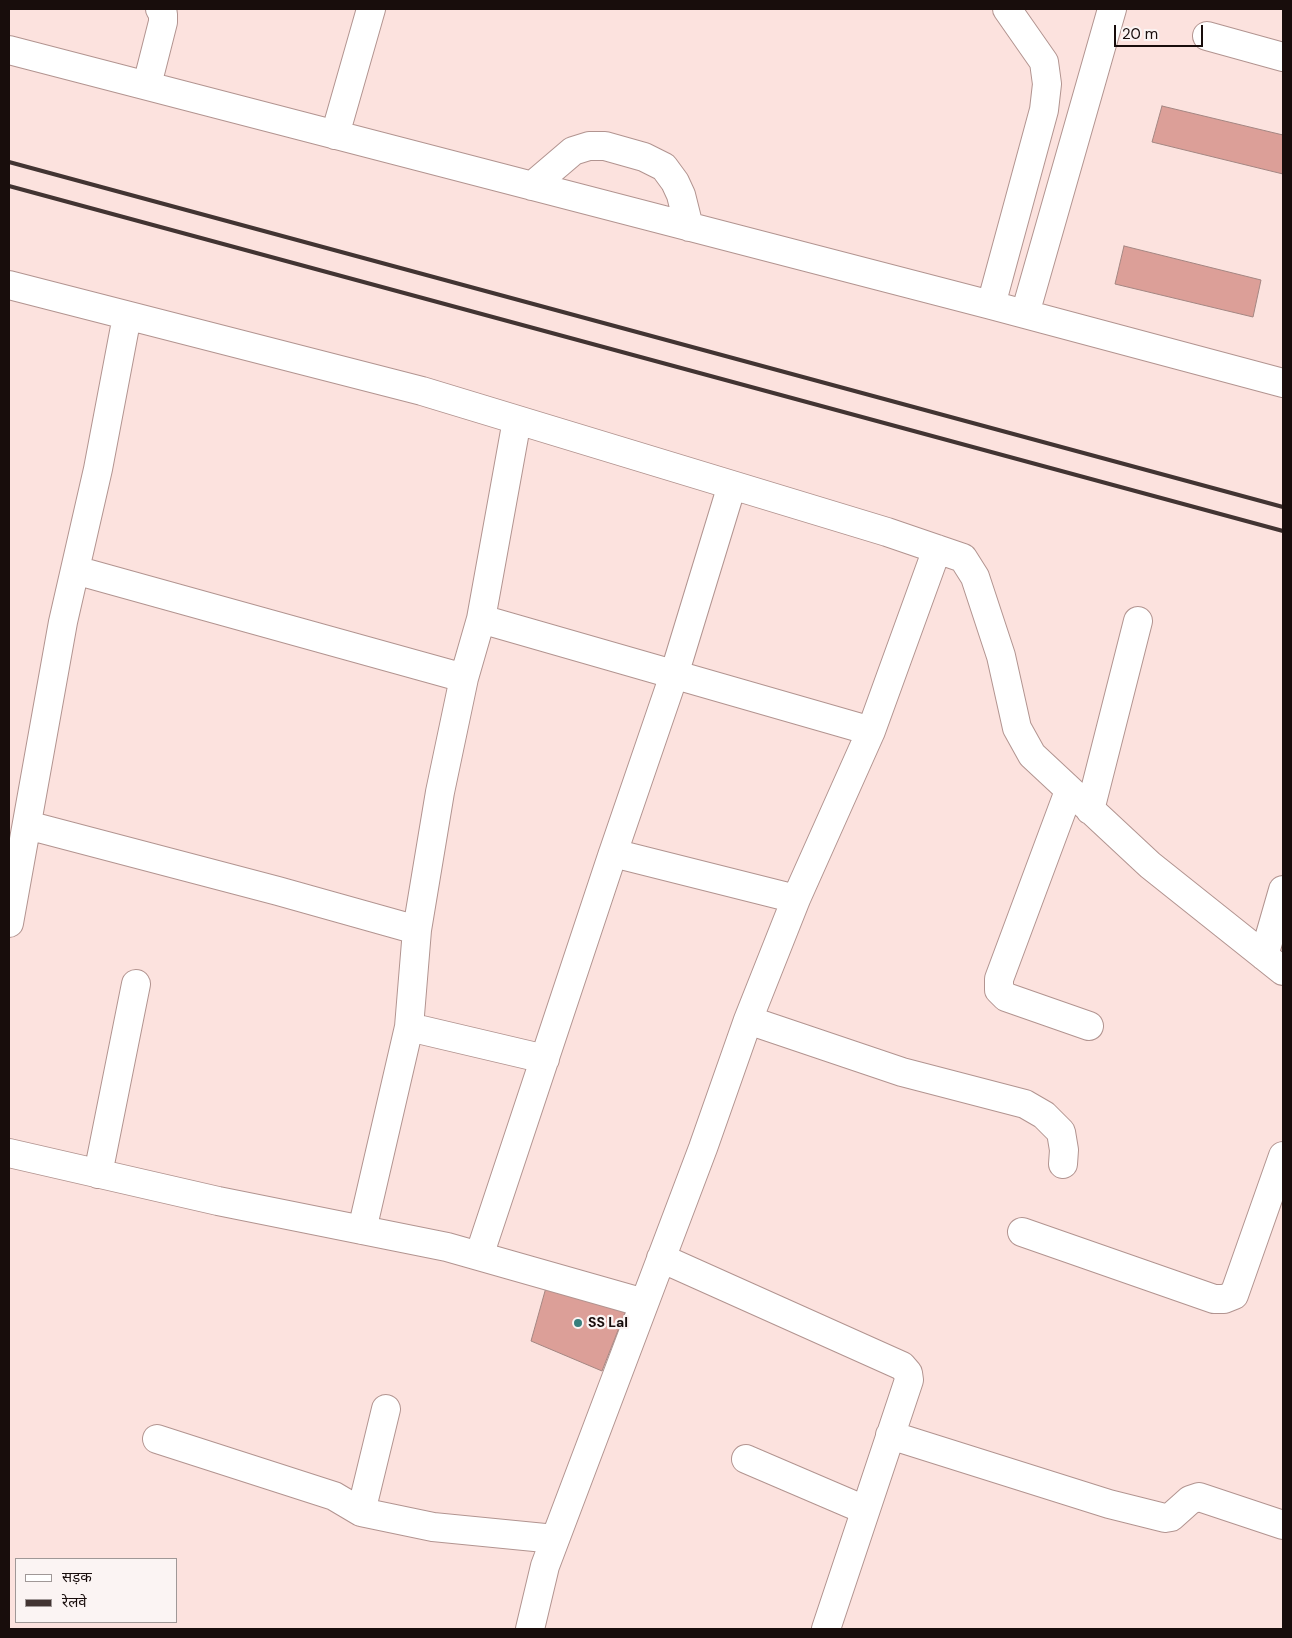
<!DOCTYPE html>
<html>
<head>
<meta charset="utf-8">
<style>
  body { margin:0 }
  #map { position:relative; width:1292px; height:1638px; overflow:hidden; background:#fce2de; font-family:"DM Sans","Noto Sans Devanagari",sans-serif }
  canvas { display:block }
  .frame { position:absolute; inset:0; border:10px solid #180d0c; pointer-events:none }
  .legend { position:absolute; left:15px; top:1558px; width:162px; height:65px; box-sizing:border-box; background:#fbf4f3; border:1px solid #a09897; margin:0; padding:6px 9px; list-style:none; font-size:15px; color:#180d0c }
  .legend li { display:flex; align-items:center; gap:10px; height:25px }
  .legend b { width:25px; border:1px solid #a09897 }
  .scale { position:absolute; left:1114px; top:25px; width:89px; height:22px; box-sizing:border-box; border:2px solid #180d0c; border-top:0; padding-left:6px; font-size:15px; line-height:18px; white-space:nowrap; color:#180d0c; -webkit-text-stroke:4px #fbf4f3; paint-order:stroke }
</style>
</head>
<body>
<div id="map">
<canvas width="1292" height="1638"></canvas>
<div class="frame"></div>
<ul class="legend">
<li><b style="height:6px;background:#fff"></b>सड़क</li>
<li><b style="height:6px;background:#423432"></b>रेलवे</li>
</ul>
<div class="scale">20 m</div>
</div>
<script>
const ctx = document.querySelector('canvas').getContext('2d');
ctx.lineJoin = 'round';
function fillPath(path, color) {
  ctx.fillStyle = color;
  ctx.fill(path, 'evenodd');
}
function poly(rows) {
  const path = new Path2D();
  for (const r of rows) {
    path.moveTo(r[0], r[1]);
    for (let i = 2; i < r.length; i += 2) path.lineTo(r[i], r[i + 1]);
  }
  return path;
}
function trace(path, color, width, dash) {
  ctx.strokeStyle = color;
  ctx.lineWidth = width;
  ctx.lineCap = dash ? 'butt' : 'round';
  ctx.setLineDash(dash || []);
  ctx.stroke(path);
}
function drawText(font, color, halo, rows, align = 'center') {
  ctx.font = font + ' "DM Sans",sans-serif';
  ctx.lineWidth = 4.5;
  ctx.setLineDash([]);
  ctx.textBaseline = 'middle';
  ctx.strokeStyle = halo;
  ctx.fillStyle = color;
  for (const [text, x, y, turn = 0] of rows) {
    ctx.save();
    ctx.translate(x, y);
    ctx.rotate((+turn || 0) * Math.PI / 180);
    ctx.textAlign = isNaN(turn) ? turn : align;
    if (halo) ctx.strokeText(text, 0, 0);
    ctx.fillText(text, 0, 0);
    ctx.restore();
  }
}
const building = poly([
  [1162,106,1283,135,1283,174,1152,142,1162,106],
  [1124,246,1261,280,1253,317,1115,284,1124,246],
  [547,1284,628,1305,602,1371,531,1341,547,1284]
]);
fillPath(building, '#dc9f98');
trace(building, '#a48682', 1);
const minor = poly([
  [1207,36,1283,57],
  [9,50,991,305,1283,383],
  [147,85,163,22,163,14,160,9],
  [335,135,371,9],
  [532,186,573,151,589,146,605,146,644,157,664,167,675,182,681,195,689,227],
  [9,285,422,391,887,532,963,558,975,577,1001,656,1017,728,1032,755,1150,865,1283,971],
  [991,305,1044,110,1047,84,1044,62,1007,9],
  [1025,314,1112,9],
  [732,485,674,675,613,853,796,899],
  [75,570,464,678],
  [481,619,871,731],
  [1069,791,999,979,999,990,1006,997,1089,1026],
  [1090,810,1138,621],
  [27,825,278,891,417,930],
  [9,923,63,622,98,469,127,316],
  [1264,956,1283,890],
  [748,1020,902,1072,1025,1104,1044,1115,1061,1132,1064,1150,1063,1164],
  [409,1027,545,1059],
  [9,1153,218,1201,447,1247,644,1303],
  [98,1174,136,984],
  [362,1230,409,1027,417,930,440,792,464,678,481,619,517,420],
  [1022,1232,1214,1299,1224,1299,1234,1295,1283,1156],
  [479,1256,613,853],
  [661,1258,902,1366,908,1373,909,1380,826,1629],
  [386,1409,361,1512,433,1527,555,1539],
  [890,1435,1109,1504,1165,1518,1171,1517,1190,1500,1199,1497,1283,1525],
  [157,1439,334,1496,361,1512],
  [746,1459,865,1510],
  [530,1629,545,1566,703,1148,748,1020,796,899,871,731,937,549]
]);
trace(minor, '#b29490', 30);
trace(minor, '#fff', 28);
trace(poly([
  [9,162,1283,507],
  [9,186,1283,531]
]), '#423432', 4);
for (const [x, y, r, color] of [
  [578,1323,5,"#377f7d"]
]) {
  const dot = new Path2D();
  dot.arc(x, y, r, 0, 2 * Math.PI);
  ctx.fillStyle = color;
  ctx.fill(dot);
  trace(dot, '#fbf4f3', 2);
}
drawText('bold 14px', '#180d0c', '#fbf4f3', [
  ["SS Lal",588,1323]
], 'left');
</script>
</body>
</html>
